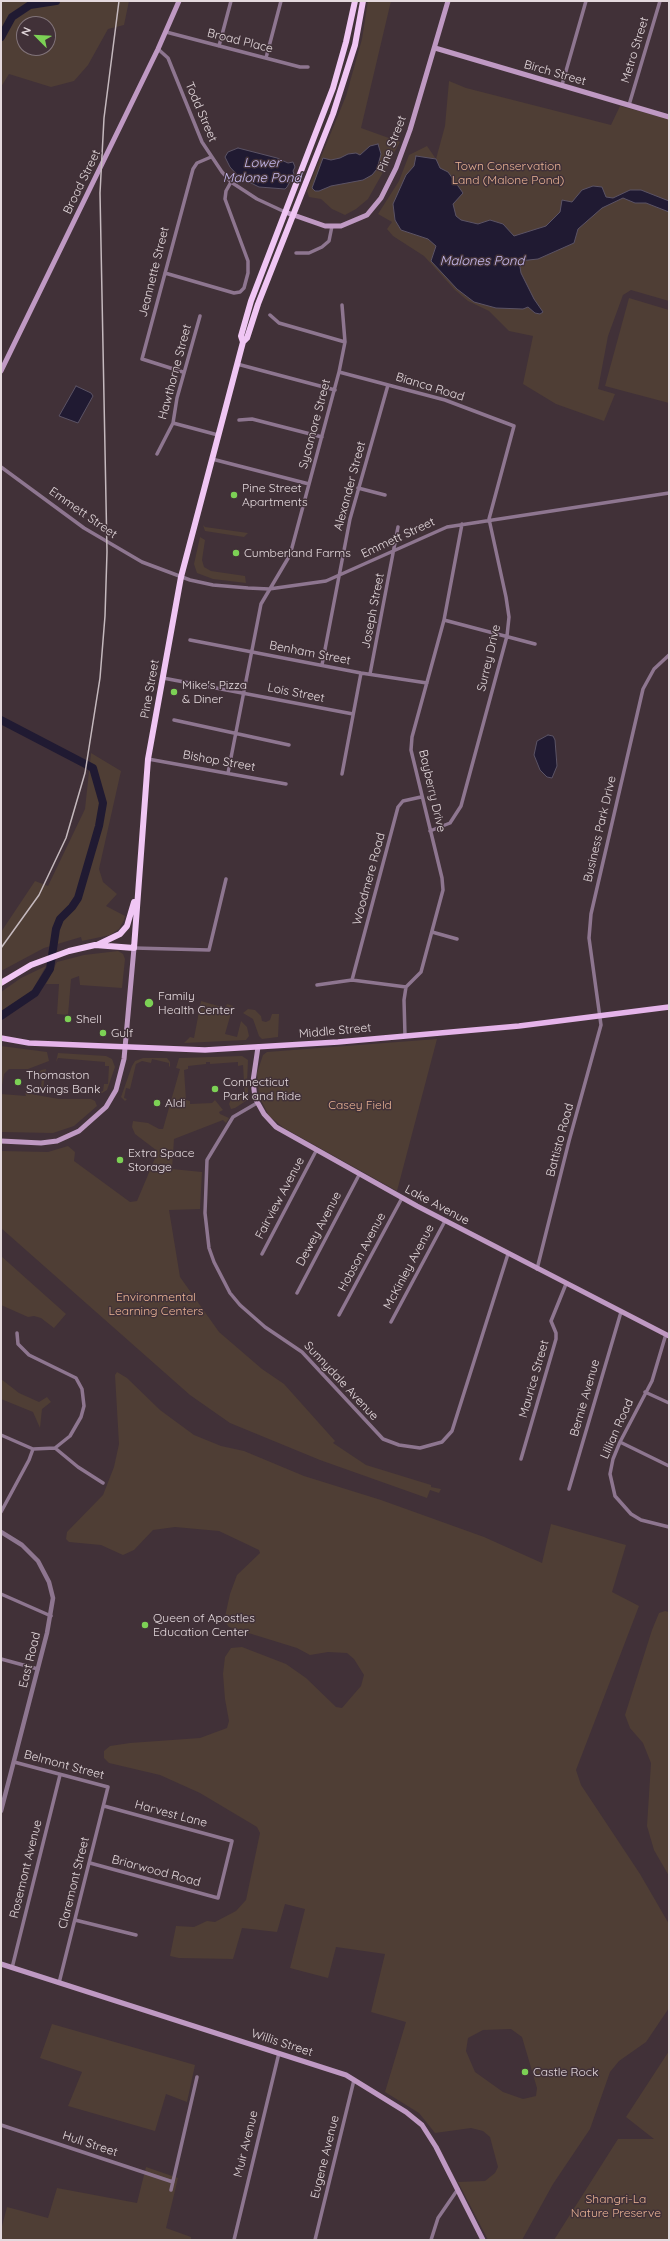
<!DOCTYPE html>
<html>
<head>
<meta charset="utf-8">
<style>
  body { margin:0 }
  #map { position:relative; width:670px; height:2241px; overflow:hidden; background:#413138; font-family:Quicksand,sans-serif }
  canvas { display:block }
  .frame { position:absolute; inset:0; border:2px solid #e4d9dd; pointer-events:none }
  .north { position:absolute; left:16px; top:16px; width:40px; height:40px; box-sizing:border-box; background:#413138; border:1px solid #82747a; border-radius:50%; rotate:294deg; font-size:11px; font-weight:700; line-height:16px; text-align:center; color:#e4d9dd }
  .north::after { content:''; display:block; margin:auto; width:14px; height:18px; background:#7cd155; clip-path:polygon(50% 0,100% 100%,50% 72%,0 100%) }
</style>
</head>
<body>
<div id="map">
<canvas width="670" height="2241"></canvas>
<div class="frame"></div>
<div class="north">N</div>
</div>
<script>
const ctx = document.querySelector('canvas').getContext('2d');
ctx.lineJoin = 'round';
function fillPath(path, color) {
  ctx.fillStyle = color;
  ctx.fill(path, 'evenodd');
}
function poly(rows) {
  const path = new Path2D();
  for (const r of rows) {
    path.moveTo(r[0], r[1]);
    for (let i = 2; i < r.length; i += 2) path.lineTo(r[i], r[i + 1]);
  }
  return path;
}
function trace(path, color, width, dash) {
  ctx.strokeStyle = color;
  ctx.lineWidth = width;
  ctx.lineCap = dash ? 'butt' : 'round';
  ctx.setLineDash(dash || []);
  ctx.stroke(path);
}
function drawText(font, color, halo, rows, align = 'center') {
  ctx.font = font + ' Quicksand,sans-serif';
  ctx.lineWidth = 3;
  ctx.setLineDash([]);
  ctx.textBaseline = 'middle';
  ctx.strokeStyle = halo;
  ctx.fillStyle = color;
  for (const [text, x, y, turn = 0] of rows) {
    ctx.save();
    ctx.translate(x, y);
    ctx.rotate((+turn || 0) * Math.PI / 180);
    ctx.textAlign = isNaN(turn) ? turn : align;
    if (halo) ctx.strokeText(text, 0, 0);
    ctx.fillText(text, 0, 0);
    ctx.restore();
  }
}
fillPath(poly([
  [1,1,129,1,124,25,108,29,88,65,74,81,51,87,9,74,1,87],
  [24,24,48,24,48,48,24,48],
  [368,1,391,1,361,128,400,142,368,199,356,209,345,215,332,209,321,199,309,197,307,191,346,96,362,39],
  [449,81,466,88,611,125,620,106,669,119,669,204,643,195,635,203,646,203,669,212,669,301,631,290,623,295,608,336,598,389,615,394,604,421,556,404,523,384,533,336,509,331,489,311,468,301,455,290,424,256,393,236,387,229,392,222,378,214,399,181,409,155,427,146,436,159,445,126],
  [583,224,578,229,574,243,538,259],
  [629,298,669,310,669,403,605,386],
  [203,525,205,527,248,533,244,537,205,531],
  [200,537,205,540,202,560,204,567,211,571,245,576,246,583,213,579,197,573,194,564],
  [91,753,121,771,99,869,103,882,117,894,106,906,125,916,124,920,119,929,110,935,82,941,81,937,44,948,1,971,1,932,35,881,48,886,85,809],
  [118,951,123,954,125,959,122,988,80,985,79,976,71,979,68,1015,57,1014,59,984,46,984,57,962,84,955],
  [46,966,32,991,1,1011,1,992,21,978],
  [201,1001,225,1008,227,1004,233,1006,225,1034,237,1037,241,1021,247,1027,249,1036,246,1040,184,1043,190,1037,194,1038],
  [248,1009,255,1010,261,1016,262,1021,266,1022,270,1020,272,1014,279,1014,278,1037,262,1039,259,1036,253,1019,243,1013],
  [437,1039,397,1191,284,1128,269,1116,259,1096,257,1073,263,1055,267,1052],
  [1,1046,47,1052,49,1061,28,1069,9,1069,4,1074,1,1091],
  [58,1053,106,1056,112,1059,115,1067,107,1090,102,1093,94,1094,103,1091,104,1084,108,1084,109,1066,105,1066,105,1062,58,1058,56,1062],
  [242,1056,248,1060,247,1084,249,1099,235,1108,231,1109,229,1104,231,1099,233,1098,234,1101,240,1101,240,1097,245,1097,243,1065,238,1066,238,1062,210,1064,210,1062,206,1062,206,1064,188,1066,188,1069,184,1070,186,1100,190,1101,190,1104,212,1103,215,1100,223,1110,219,1112,220,1114,229,1118,226,1123,223,1120,174,1139,172,1169,202,1172,200,1209,169,1210,180,1277,219,1332,262,1369,284,1384,335,1441,333,1443,366,1465,431,1485,431,1487,441,1489,439,1493,430,1490,427,1498,320,1460,230,1423,190,1395,1,1228,1,1151,48,1152,68,1146,75,1152,74,1161,130,1202,137,1201,156,1156,156,1150,135,1134,132,1127,133,1121,148,1123,159,1129,163,1129,180,1069,176,1068,179,1058],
  [143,1058,167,1058,170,1062,170,1066,169,1067,169,1063,152,1059,151,1063,142,1061,136,1064,130,1089,126,1088,124,1098,127,1099,125,1101,121,1097,132,1066,135,1061],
  [46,1069,43,1089,46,1088,48,1092,47,1093,37,1090,41,1089,42,1076,38,1074,41,1070],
  [25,1093,59,1099,91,1099,95,1101,97,1106,74,1126,53,1133,1,1132,1,1094,26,1096],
  [1,1256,66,1314,54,1328,41,1318,34,1316,28,1317,1,1305],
  [117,1372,127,1378,160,1410,194,1435,221,1446,244,1451,304,1476,381,1500,484,1537,542,1563,551,1524,626,1545,612,1592,639,1606,576,1770,581,1785,640,1874,669,1924,669,2008,646,2042,619,2061,610,2072,590,2129,553,2184,522,2240,488,2240,458,2182,485,2181,495,2173,498,2167,490,2137,483,2131,471,2128,435,2133,419,2113,385,2092,406,2022,371,2012,385,1954,336,1947,328,1978,290,1968,305,1909,285,1904,277,1932,242,1928,233,1959,179,1958,170,1956,176,1926,194,1927,207,1921,215,1922,236,1911,246,1900,260,1833,257,1827,200,1793,160,1775,109,1763,104,1758,104,1751,110,1746,130,1743,200,1738,227,1728,229,1721,225,1699,223,1674,225,1657,231,1648,242,1647,286,1664,306,1678,336,1707,342,1708,361,1686,364,1675,354,1659,347,1653,328,1652,310,1655,297,1648,229,1627,224,1621,230,1594,237,1575,260,1553,259,1550,219,1531,175,1527,153,1530,134,1550,123,1555,101,1545,69,1542,66,1539,67,1532,103,1495,114,1467,119,1444,115,1375],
  [511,2029,522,2037,537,2088,536,2096,523,2099,503,2092,475,2072,466,2051,468,2038,483,2030],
  [1,1379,19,1393,39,1402,47,1397,51,1402,42,1409,40,1428,33,1412,1,1399],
  [665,1611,669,1612,669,1876,654,1850,647,1826,651,1763,643,1743,630,1728,625,1715,652,1630,659,1613],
  [52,2024,195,2065,187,2102,166,2094,155,2131,68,2106,82,2072,40,2058],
  [669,2051,669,2240,554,2240,618,2139,654,2139,626,2117],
  [146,2167,178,2178,166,2228,191,2237,191,2240,1,2240,1,2230,7,2207,48,2218,57,2188,137,2203]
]), '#4f3e35');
const water = poly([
  [378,144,381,154,377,169,372,175,363,180,331,186,319,191,315,191,312,188,323,158,331,160,340,158,348,154,356,153,360,155,370,146,378,144],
  [238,148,277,158,288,163,293,162,295,167,293,171,294,174,287,187,285,189,259,187,239,177,230,167,225,157,228,152,238,148],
  [416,156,436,159,440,168,448,172,463,193,453,204,456,216,461,220,478,224,490,220,503,224,514,236,546,226,560,212,562,200,572,202,582,190,593,186,602,187,606,197,613,198,630,190,641,190,669,201,669,212,646,203,635,203,623,198,602,208,578,229,574,243,538,259,519,261,521,273,534,299,543,312,540,314,535,313,528,307,523,309,496,308,474,302,457,289,431,261,436,246,428,239,401,230,395,220,393,204,406,175,414,166,416,156],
  [76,386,91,393,93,396,78,423,59,416,76,386],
  [548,735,553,736,555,740,557,766,552,778,547,777,540,770,534,755,537,741,548,735]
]);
fillPath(water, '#201a32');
trace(water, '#5b5365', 1);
trace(poly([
  [1,37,12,17,30,5,56,1],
  [1,720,93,768,103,803,99,826,78,898,72,907,60,919,56,929,50,969,35,993,1,1016]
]), '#201a32', 8);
trace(poly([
  [166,32,300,67,308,67],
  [219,46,231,1],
  [158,49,168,58,202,142,222,172,231,182,257,199,285,212],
  [266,58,281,1],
  [562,85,586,1],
  [629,105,660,1],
  [296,253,309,253,322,247,329,241,332,226],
  [165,273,234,293,240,292,244,288,248,273,248,261,225,199,226,191,231,182],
  [270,315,279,323,345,342],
  [237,364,335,390],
  [183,372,142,359,193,169,197,163,211,157],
  [339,372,445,400,514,426,489,519,506,597,509,617,507,636,461,806,450,823,430,831],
  [239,420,252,419,322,437],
  [173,423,218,435],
  [157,454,173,423,177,398,200,316],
  [212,459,309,484],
  [1,467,84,528,142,562,190,580,213,585,248,588,269,589,326,581,447,527,669,493],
  [358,488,385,495],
  [444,620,535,644],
  [190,640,361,673,427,683],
  [322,665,350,519,388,385],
  [370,674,398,527],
  [163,678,353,714],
  [174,720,289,745],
  [148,759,286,784],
  [228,773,261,604,290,555,339,372,345,342,342,305],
  [342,774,361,673],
  [432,932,457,939],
  [134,948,209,950,226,879],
  [352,980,398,807,403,801,421,797],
  [317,985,352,980,406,987],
  [406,987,421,972,443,890,442,878,411,750,412,737,444,620,462,524],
  [405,1036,404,1000,406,987],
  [257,1103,233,1117,207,1160,205,1213,209,1248,214,1262,230,1293,240,1305,265,1327,302,1352,383,1439,399,1445,420,1448,442,1442,452,1431,508,1254],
  [262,1254,316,1151],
  [537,1269,569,1141,601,1025,589,938,591,914,643,689,654,669,669,655],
  [297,1293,359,1175],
  [339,1315,402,1198],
  [391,1322,445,1221],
  [666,1334,652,1381,620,1442,613,1459,610,1474,615,1496,631,1514,641,1520,669,1527],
  [645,1392,669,1403],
  [1,1435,33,1449,55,1448,70,1436,81,1417,84,1406,82,1389,76,1378,29,1355,18,1344,17,1333],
  [620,1442,669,1466],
  [55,1448,78,1467,103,1483],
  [521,1459,556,1339,556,1333,551,1321,566,1284],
  [569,1489,621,1312],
  [1,1512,29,1460,33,1449],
  [1,1594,51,1616],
  [1,1659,38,1669],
  [14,1762,108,1787,59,1983],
  [90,1863,218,1898,232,1841,104,1806],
  [75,1920,136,1935],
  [12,1968,60,1775],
  [1,2125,173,2182],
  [171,2190,197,2077],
  [234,2240,279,2053],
  [315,2240,354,2080],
  [431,2240,438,2218,458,2189]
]), '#8e7690', 3.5);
trace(poly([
  [1,1532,22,1545,38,1561,49,1582,53,1598,47,1633,1,1811]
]), '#8e7690', 4.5);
trace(poly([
  [435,48,669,117],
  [285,212,325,226,341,226,367,215,381,198,396,168,410,130,448,1],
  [1,371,158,49,179,1],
  [258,1047,253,1081,255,1098,264,1114,276,1127,417,1206,669,1336],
  [1,1141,41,1143,57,1141,79,1131,106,1107,116,1090,124,1059,134,948],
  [1,1964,346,2075,406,2112,422,2125,436,2147,483,2240]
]), '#bf99c3', 5);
trace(poly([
  [1,1038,29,1043,205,1050,338,1042,519,1026,669,1007]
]), '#e5b4ea', 5.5);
trace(poly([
  [243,342,241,336,251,301,333,88,346,42,355,1],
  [97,945,120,934,127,926,134,902],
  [1,983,31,965,69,951,95,945,134,948,148,759,181,577,243,342,247,338,258,304,333,114,355,45,363,1]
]), '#f0c6f4', 6);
trace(poly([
  [1,948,39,895,66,838,85,773,100,678,105,616,107,552,100,193,104,118,119,1]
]), '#c5b9be', 1.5);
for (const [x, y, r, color] of [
  [234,495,4,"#7cd155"],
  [236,553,4,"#7cd155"],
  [174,692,4,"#7cd155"],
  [149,1003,5,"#7cd155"],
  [68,1019,4,"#7cd155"],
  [103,1033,4,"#7cd155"],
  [18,1082,4,"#7cd155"],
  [215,1089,4,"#7cd155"],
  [157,1103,4,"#7cd155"],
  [120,1160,4,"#7cd155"],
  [145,1625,4,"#7cd155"],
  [525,2072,4,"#7cd155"]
]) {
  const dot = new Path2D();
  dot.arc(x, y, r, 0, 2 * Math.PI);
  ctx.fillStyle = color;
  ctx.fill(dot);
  trace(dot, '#413138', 1.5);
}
drawText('12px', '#e4d9dd', '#413138', [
  ["Broad Place",240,41,14],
  ["Metro Street",635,50,-73],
  ["Birch Street",555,73,16],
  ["Todd Street",201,112,67],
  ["Pine Street",392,144,-69],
  ["Broad Street",82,182,-64],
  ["Jeannette Street",154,272,-76],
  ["Hawthorne Street",175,372,-75],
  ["Bianca Road",430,387,17],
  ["Sycamore Street",315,424,-75],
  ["Alexander Street",350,486,-75],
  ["Emmett Street",83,513,35],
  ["Emmett Street",398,538,-25],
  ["Joseph Street",373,611,-79],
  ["Benham Street",310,653,11],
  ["Surrey Drive",489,658,-77],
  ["Pine Street",150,689,-80],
  ["Lois Street",296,693,11],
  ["Bishop Street",219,761,10],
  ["Bayberry Drive",432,791,77],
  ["Business Park Drive",600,829,-77],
  ["Woodmere Road",369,879,-75],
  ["Middle Street",335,1031,-5],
  ["Battisto Road",560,1140,-75],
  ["Fairview Avenue",280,1198,-62],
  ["Lake Avenue",437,1205,28],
  ["Dewey Avenue",319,1229,-62],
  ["Hobson Avenue",362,1252,-62],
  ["McKinley Avenue",409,1267,-62],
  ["Maurice Street",534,1379,-74],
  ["Sunnydale Avenue",341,1381,47],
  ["Bernie Avenue",585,1398,-74],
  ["Lillian Road",617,1429,-66],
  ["East Road",30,1660,-76],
  ["Belmont Street",64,1765,15],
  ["Harvest Lane",171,1814,15],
  ["Rosemont Avenue",26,1869,-76],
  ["Briarwood Road",156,1871,15],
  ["Claremont Street",74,1883,-76],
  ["Willis Street",282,2043,18],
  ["Hull Street",90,2144,18],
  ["Muir Avenue",246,2144,-76],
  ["Eugene Avenue",325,2157,-76]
]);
drawText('12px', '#e9b294', '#413138', [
  ["Town Conservation",508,166],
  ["Land (Malone Pond)",508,180],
  ["Casey Field",360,1105],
  ["Environmental",156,1297],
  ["Learning Centers",156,1311],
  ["Shangri-La",616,2199],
  ["Nature Preserve",616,2213]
]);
drawText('12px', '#e4d9dd', '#413138', [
  ["Pine Street",242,488],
  ["Apartments",242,502],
  ["Cumberland Farms",244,553],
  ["Mike's Pizza",182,685],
  ["& Diner",182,699],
  ["Family",158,996],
  ["Health Center",158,1010],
  ["Shell",76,1019],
  ["Gulf",111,1033],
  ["Thomaston",26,1075],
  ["Savings Bank",26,1089],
  ["Connecticut",223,1082],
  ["Park and Ride",223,1096],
  ["Aldi",165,1103],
  ["Extra Space",128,1153],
  ["Storage",128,1167],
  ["Queen of Apostles",153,1618],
  ["Education Center",153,1632],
  ["Castle Rock",533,2072]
], 'left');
drawText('italic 13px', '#c6baf0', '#413138', [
  ["Lower",262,163],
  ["Malone Pond",262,178],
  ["Malones Pond",482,261]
]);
</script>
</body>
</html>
